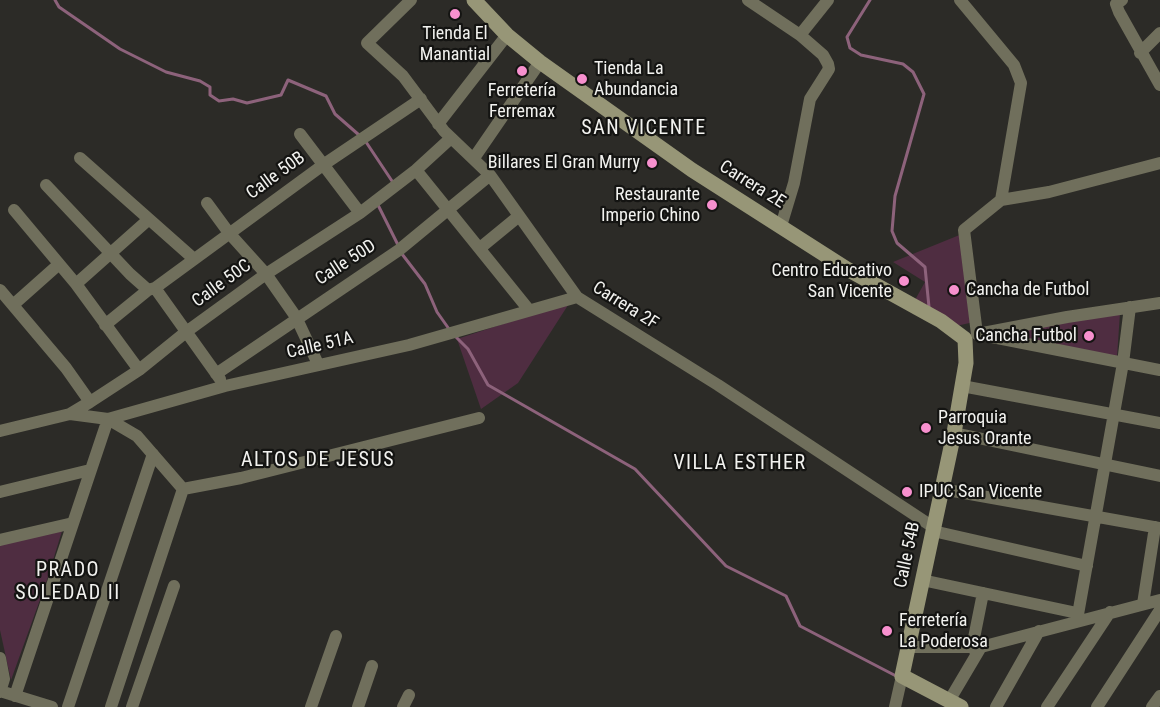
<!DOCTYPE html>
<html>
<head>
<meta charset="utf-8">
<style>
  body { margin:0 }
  canvas { display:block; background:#2c2b27 }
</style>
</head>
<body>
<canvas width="1160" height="707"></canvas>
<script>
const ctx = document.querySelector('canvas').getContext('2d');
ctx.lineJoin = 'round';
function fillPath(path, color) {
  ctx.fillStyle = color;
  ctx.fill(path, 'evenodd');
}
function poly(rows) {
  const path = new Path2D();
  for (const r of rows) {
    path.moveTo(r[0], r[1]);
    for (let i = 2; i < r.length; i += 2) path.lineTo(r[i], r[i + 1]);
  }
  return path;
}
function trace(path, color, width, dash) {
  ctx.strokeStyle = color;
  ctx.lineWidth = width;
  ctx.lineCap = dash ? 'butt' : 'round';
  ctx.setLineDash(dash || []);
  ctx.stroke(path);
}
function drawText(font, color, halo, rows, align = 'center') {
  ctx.font = font + ' "Roboto Condensed",sans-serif';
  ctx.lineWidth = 4.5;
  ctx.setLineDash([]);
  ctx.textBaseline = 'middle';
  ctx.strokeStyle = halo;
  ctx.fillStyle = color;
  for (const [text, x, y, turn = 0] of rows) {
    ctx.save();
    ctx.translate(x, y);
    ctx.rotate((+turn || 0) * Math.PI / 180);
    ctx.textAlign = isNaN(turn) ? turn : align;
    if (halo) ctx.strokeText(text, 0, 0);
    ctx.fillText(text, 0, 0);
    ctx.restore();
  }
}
fillPath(poly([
  [962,234,974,322,956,326,915,300,925,282,893,262],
  [570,302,518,383,481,409,457,339],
  [1120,313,1117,357,998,335],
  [62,531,46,583,11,680,0,630,0,544]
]), '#4f2d41');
trace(poly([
  [55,0,59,7,120,49,166,72,200,81,210,87,210,95,219,101,233,99,247,103,281,95,288,80,326,96,335,114,359,135],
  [870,0,847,37,850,48,861,55,903,64,913,72,924,94,895,196,892,231,897,243,925,267,929,307],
  [366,142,394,184],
  [377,203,398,245],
  [402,254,425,284,437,312,449,329],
  [455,336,468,349,488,385,635,469,726,566,786,596,800,626,898,677]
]), '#8d627b', 3);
trace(poly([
  [411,0,367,43,403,76,444,131,490,175,577,297,718,385,933,527],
  [748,0,800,35,823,55,828,64,829,69,810,99,794,183,781,226],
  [960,0,1014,65,1021,83,1001,200],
  [1122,0,1116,4,1119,12,1160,85],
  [800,35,828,0],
  [1140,53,1160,33],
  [438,124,507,35],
  [300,134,360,213],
  [80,158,194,259],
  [474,158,540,62],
  [1160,163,1049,192,1001,200,964,230,977,334,1160,370],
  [416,170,529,310],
  [46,185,130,274,148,290,155,288,220,379],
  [207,203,229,233,266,274,296,317,318,364],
  [14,210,76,284,139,370],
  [480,248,519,216],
  [76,284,148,220],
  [155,288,323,165,421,99],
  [0,290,66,368,90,402],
  [13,305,58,265],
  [105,325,148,290],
  [983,333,1067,317,1160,303],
  [216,374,399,250,490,175],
  [962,386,1160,423],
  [70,414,108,419,225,386,409,345,577,297],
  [0,431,70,414,90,402,139,370,186,332,266,274,360,213,416,170,451,138],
  [954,433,1160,476],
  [183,489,241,478,479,418],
  [942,489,1160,528],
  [0,492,90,470],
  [933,531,1087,566],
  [0,540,73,523],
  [922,580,1077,613],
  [1143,604,1155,527],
  [1077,620,1123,363,1130,307],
  [908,647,981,647,1160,600],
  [972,648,983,593],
  [0,658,4,679,0,692],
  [0,691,52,707],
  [15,696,108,419,137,436,183,489],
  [949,701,981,647],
  [68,707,153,454],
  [111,707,183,489],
  [132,707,174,586],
  [311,707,336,636],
  [358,707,372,666],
  [403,707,409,695],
  [895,707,902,676],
  [996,707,1039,631],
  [1047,707,1110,612],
  [1097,707,1160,610],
  [1152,707,1160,696]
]), '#706f5c', 12);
trace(poly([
  [474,0,507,35,540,62,692,170,847,269,941,321,965,339,966,363,954,433,902,676,961,707]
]), '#979677', 15);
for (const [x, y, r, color] of [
  [455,14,6,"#f790ce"],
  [522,71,6,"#f790ce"],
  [582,79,6,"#f790ce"],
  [652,163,6,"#f790ce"],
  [712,205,6,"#f790ce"],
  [904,281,6,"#f790ce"],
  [954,290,6,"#f790ce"],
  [1089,336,6,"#f790ce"],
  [926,428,6,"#f790ce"],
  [907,492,6,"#f790ce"],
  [887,631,6,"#f790ce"]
]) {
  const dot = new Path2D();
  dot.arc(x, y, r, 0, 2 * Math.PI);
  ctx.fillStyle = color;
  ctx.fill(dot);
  trace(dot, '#141412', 2);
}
drawText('18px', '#f2f2ef', '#141412', [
  ["Tienda El",455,34,"center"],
  ["Manantial",455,55,"center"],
  ["Tienda La",594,69],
  ["Abundancia",594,90],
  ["Ferretería",522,91,"center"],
  ["Ferremax",522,112,"center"],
  ["Billares El Gran Murry",640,163,"right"],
  ["Restaurante",700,195,"right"],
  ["Imperio Chino",700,216,"right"],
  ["Centro Educativo",892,271,"right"],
  ["San Vicente",892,292,"right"],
  ["Cancha de Futbol",966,290],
  ["Cancha Futbol",1077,336,"right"],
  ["Parroquia",938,418],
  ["Jesus Orante",938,439],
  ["IPUC San Vicente",919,492],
  ["Ferretería",899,621],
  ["La Poderosa",899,642]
], 'left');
drawText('18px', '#f2f2ef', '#141412', [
  ["Calle 50B",276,176,-36],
  ["Carrera 2E",752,185,32],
  ["Calle 50D",346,263,-33],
  ["Calle 50C",222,284,-36],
  ["Carrera 2F",625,306,32],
  ["Calle 51A",320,346,-13],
  ["Calle 54B",908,555,-78]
]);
ctx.letterSpacing = '1.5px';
drawText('20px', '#f2f2ef', '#141412', [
  ["SAN VICENTE",644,129],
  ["ALTOS DE JESUS",318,461],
  ["VILLA ESTHER",740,464],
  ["PRADO",68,571],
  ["SOLEDAD II",68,594]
]);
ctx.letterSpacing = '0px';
</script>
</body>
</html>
